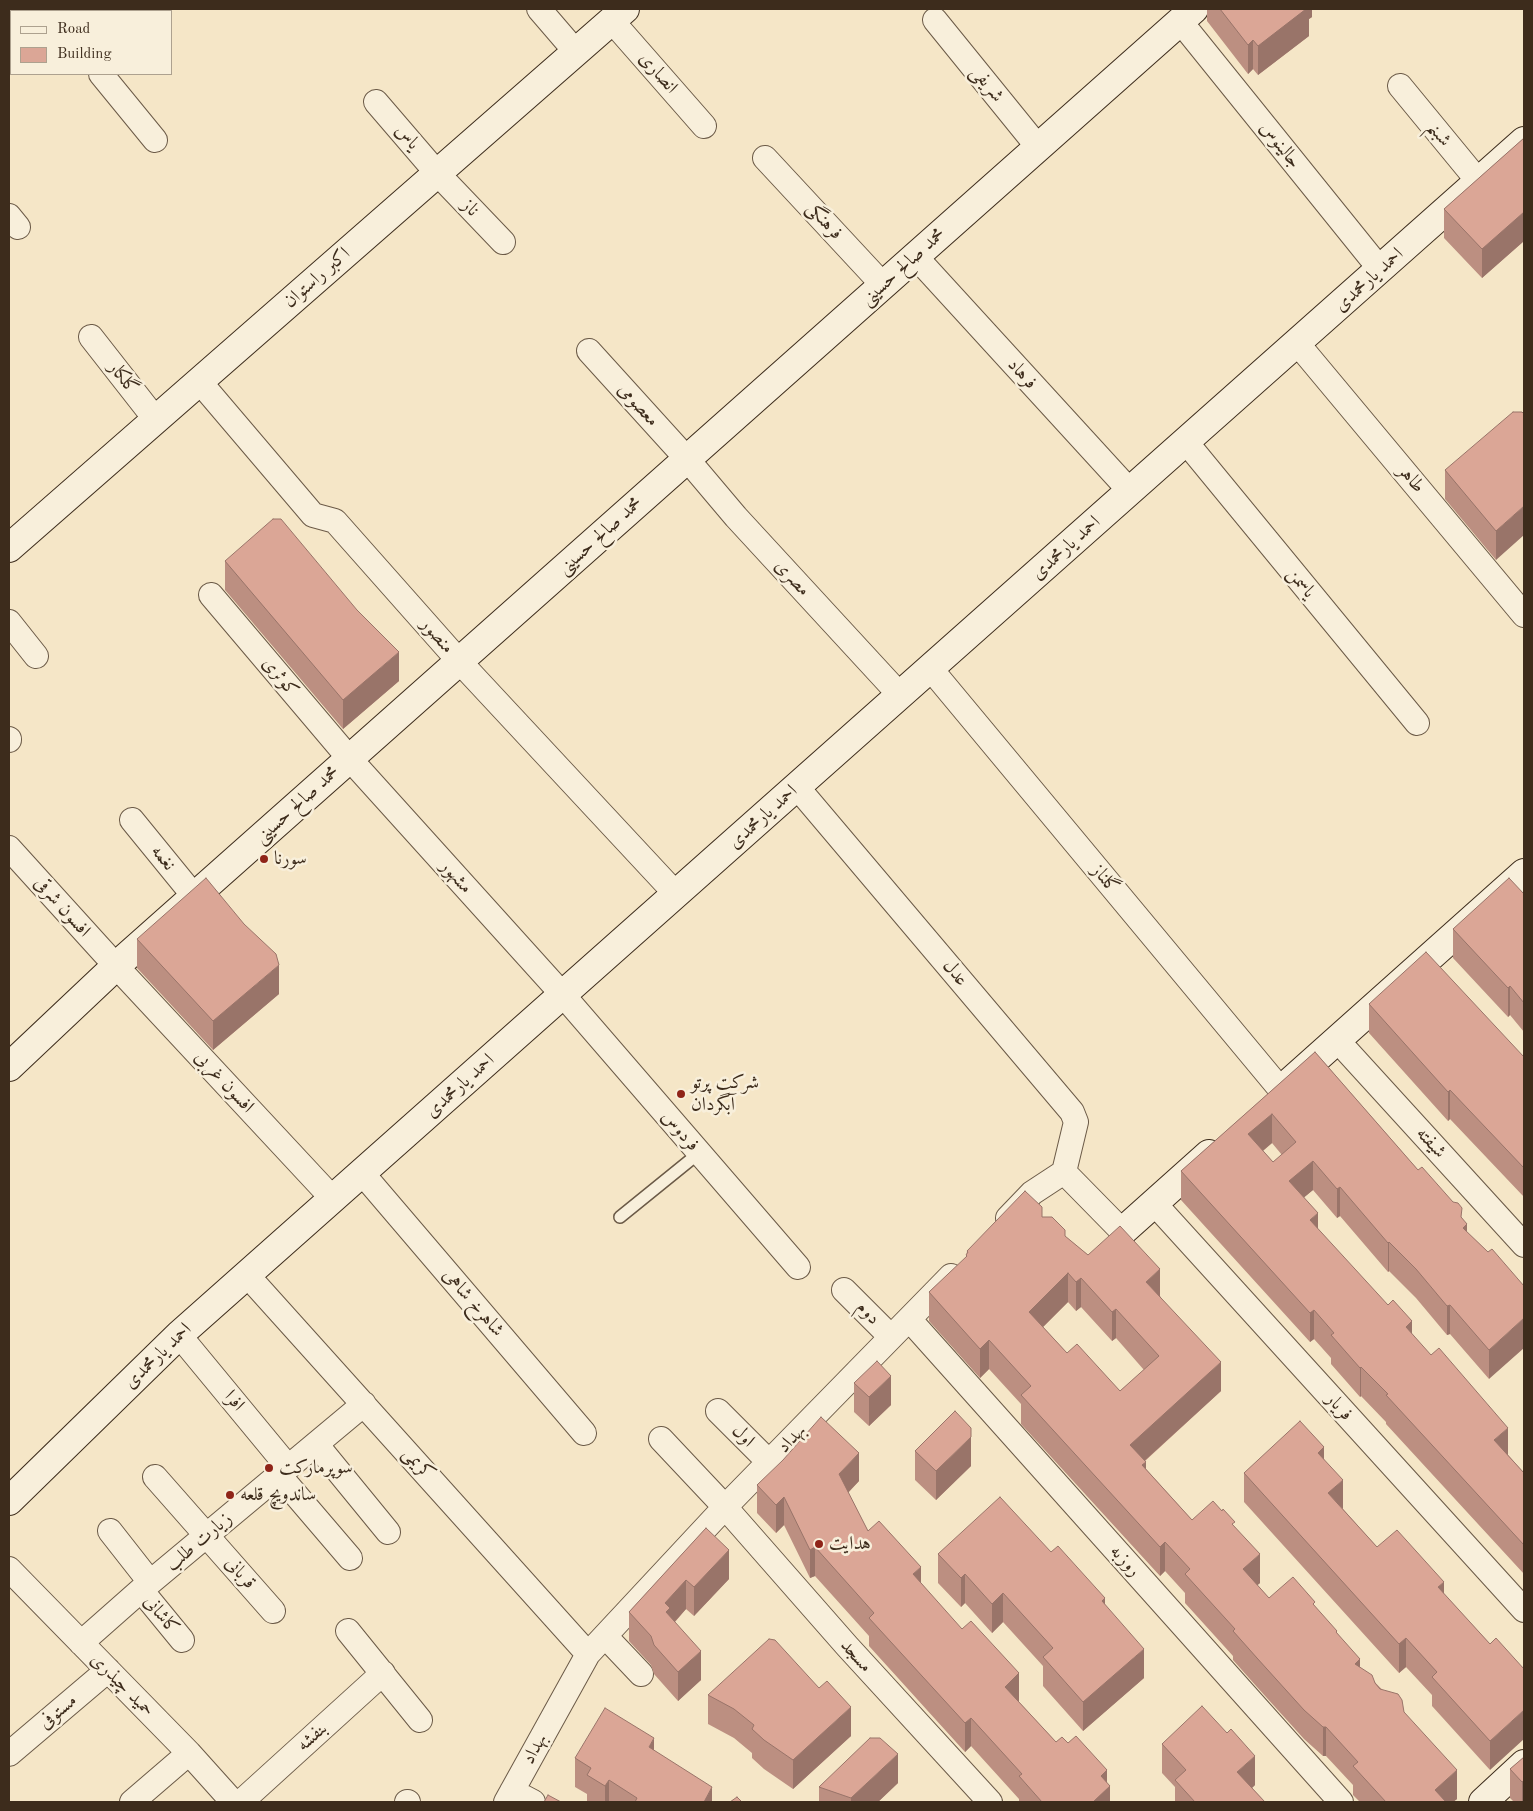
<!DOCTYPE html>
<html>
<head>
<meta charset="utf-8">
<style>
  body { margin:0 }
  #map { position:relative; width:1533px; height:1811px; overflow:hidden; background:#f5e6c7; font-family:"Old Standard TT",serif }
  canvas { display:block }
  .frame { position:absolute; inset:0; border:10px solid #3d2c1c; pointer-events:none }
  .legend { position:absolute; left:10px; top:10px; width:162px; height:65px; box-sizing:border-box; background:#f8efdb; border:1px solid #ada18f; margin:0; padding:6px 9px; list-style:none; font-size:15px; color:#3d2c1c }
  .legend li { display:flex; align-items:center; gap:10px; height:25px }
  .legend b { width:25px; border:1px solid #ada18f }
</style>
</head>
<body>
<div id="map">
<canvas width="1533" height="1811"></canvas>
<div class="frame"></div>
<ul class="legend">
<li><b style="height:6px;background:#f8efdb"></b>Road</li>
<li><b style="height:14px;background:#dba696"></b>Building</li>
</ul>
</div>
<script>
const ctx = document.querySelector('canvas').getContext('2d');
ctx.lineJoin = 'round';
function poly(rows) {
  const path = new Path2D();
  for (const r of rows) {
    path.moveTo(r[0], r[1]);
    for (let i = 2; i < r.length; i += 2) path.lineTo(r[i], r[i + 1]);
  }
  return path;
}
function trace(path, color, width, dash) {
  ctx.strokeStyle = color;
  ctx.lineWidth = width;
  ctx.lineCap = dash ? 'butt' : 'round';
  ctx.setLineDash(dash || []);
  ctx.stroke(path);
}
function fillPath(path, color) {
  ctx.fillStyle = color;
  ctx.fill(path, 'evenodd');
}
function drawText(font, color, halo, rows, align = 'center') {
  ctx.font = font + ' "Old Standard TT",Amiri,serif';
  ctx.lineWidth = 5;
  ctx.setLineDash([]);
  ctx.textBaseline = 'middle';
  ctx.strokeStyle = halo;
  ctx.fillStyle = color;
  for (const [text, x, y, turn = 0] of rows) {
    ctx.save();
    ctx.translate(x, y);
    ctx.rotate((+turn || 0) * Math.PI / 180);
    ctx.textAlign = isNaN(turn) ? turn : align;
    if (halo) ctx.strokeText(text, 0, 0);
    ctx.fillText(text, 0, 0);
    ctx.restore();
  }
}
const lane = poly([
  [620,1217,699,1153]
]);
const street = poly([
  [47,9,49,11],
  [539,9,576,52],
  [935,20,1038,147],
  [612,21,704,126],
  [1180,21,1380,269],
  [101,74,155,140],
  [1400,86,1479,182],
  [376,102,437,173,503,242],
  [765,158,883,285],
  [9,216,18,227],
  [915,256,1130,491],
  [91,337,156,420],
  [1297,343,1524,615],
  [589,351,687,459,736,517,900,695],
  [199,381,313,515,335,521,459,661,676,894],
  [1186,442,1417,723],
  [211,595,349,758,563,995,798,1267],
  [9,622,36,656],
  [930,668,1281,1090],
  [9,739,9,740],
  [797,787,1072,1112,1076,1122,1064,1172],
  [132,820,194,896],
  [9,848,116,966,333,1199],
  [1337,1040,1524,1245],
  [362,1173,584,1433],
  [1154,1203,1524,1610],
  [1008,1218,1032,1193,1064,1172,1118,1227,1124,1230],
  [247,1275,588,1654],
  [844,1290,891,1337],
  [909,1319,1341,1802],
  [179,1335,288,1467],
  [718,1411,769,1462],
  [661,1439,725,1507,847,1646,990,1802],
  [316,1444,388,1532],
  [279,1475,350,1558],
  [155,1477,273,1611],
  [110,1531,150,1582],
  [9,1569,189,1753,233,1802],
  [141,1590,182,1640],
  [348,1631,420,1720],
  [605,1636,641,1674],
  [81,1643,141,1590,364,1404],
  [9,1754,108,1670],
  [512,1791,533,1802],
  [132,1802,189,1753],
  [241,1802,383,1673],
  [407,1802,408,1802],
  [506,1802,588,1654,725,1507,951,1276]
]);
const secondary = poly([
  [9,548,625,9],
  [9,1067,116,966,1194,9],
  [1291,1081,1524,873],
  [1124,1230,1209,1154],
  [9,1501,179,1335,1524,141],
  [1483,1802,1524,1764]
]);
trace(lane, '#6b5a47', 14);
trace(street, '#6b5a47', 26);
trace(secondary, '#3d2c1c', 30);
trace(lane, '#f8efdb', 11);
trace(street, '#f8efdb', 24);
trace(secondary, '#f8efdb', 28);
fillPath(poly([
  [1207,9,1312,9,1312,17,1309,19,1309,36,1258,75,1253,69,1248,74,1207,21],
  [1524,138,1524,241,1482,278,1444,238,1444,209],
  [1522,412,1496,560,1445,499,1445,470],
  [225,561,399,681,343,729,225,590],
  [1524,894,1524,1032,1510,1015,1508,1017,1453,958,1453,929],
  [137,939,279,994,213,1050,137,968],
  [1369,1004,1524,1057,1524,1197,1450,1119,1448,1121,1369,1033],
  [1315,1052,1418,1170,1462,1218,1467,1232,1488,1252,1492,1249,1489,1379,1450,1334,1447,1335,1416,1298,1389,1271,1388,1272,1340,1216,1337,1218,1313,1190,1304,1197,1318,1229,1412,1334,1508,1455,1524,1473,1524,1574,1386,1424,1386,1422,1361,1396,1360,1397,1331,1364,1331,1358,1314,1339,1310,1342,1181,1200,1181,1171],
  [1272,1143,1282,1155,1273,1162,1263,1151],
  [1042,1217,1088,1255,1160,1296,1221,1391,1145,1461,1146,1469,1192,1520,1235,1527,1260,1583,1257,1585,1269,1598,1315,1607,1337,1633,1360,1667,1404,1712,1457,1799,1453,1802,1360,1802,1353,1795,1353,1785,1326,1756,1323,1756,1304,1739,1257,1687,1233,1660,1233,1656,1185,1603,1185,1593,1165,1571,1160,1576,1021,1424,1021,1404,989,1369,980,1378,929,1321,929,1292,966,1258,967,1251],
  [1068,1302,1076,1311,1081,1307,1112,1341,1116,1338,1144,1370,1120,1391,1067,1353,1043,1327],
  [854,1383,891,1405,869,1426,854,1412],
  [915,1451,971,1466,936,1500,915,1480],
  [1324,1459,1343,1509,1377,1547,1444,1594,1490,1644,1496,1638,1490,1770,1432,1706,1432,1695,1406,1667,1399,1673,1244,1502,1244,1473],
  [859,1481,848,1493,868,1531,921,1583,1019,1701,1019,1702,1056,1742,1107,1783,1110,1802,1019,1802,1019,1799,971,1746,965,1752,869,1646,869,1636,815,1576,810,1578,784,1525,776,1533,757,1513,757,1485],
  [706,1528,729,1579,694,1616,686,1609,675,1622,701,1680,678,1701,654,1674,651,1665,629,1641,629,1612],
  [1051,1552,1105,1605,1144,1678,1083,1731,1043,1686,1043,1666,1003,1622,992,1633,965,1603,961,1607,938,1583,938,1554],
  [708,1695,851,1736,793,1789,764,1769,752,1758,752,1753,734,1738,708,1724],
  [1162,1744,1255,1785,1252,1788,1265,1802,1175,1802,1175,1787,1162,1773],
  [654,1750,712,1802,587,1802,587,1794,575,1787,575,1758],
  [1524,1757,1524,1802,1514,1802,1510,1798,1510,1769],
  [898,1783,878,1802,819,1802,819,1787]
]), '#bc8f81');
fillPath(poly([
  [1301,9,1312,9,1312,17,1309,19,1309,36,1258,75,1258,46],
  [1253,40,1253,69,1248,74,1248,45],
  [1524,212,1524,241,1482,278,1482,249],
  [1524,506,1524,535,1496,560,1496,531],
  [399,652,399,681,343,729,343,700],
  [279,965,279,994,213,1050,213,1021],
  [1510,986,1510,1015,1508,1017,1508,988],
  [1450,1090,1450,1119,1448,1121,1448,1092],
  [1272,1114,1272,1143,1248,1163,1248,1134],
  [1313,1161,1313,1190,1289,1210,1289,1181],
  [1340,1187,1340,1216,1337,1218,1337,1189],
  [1318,1213,1318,1242,1310,1220],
  [1467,1224,1467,1253,1463,1228],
  [1389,1242,1389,1271,1388,1272,1388,1243],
  [1160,1269,1160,1298,1146,1282],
  [1068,1273,1068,1302,1029,1341,1029,1312],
  [1081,1278,1081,1307,1076,1311,1076,1282],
  [1450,1305,1450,1334,1447,1335,1447,1306],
  [1116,1309,1116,1338,1112,1341,1112,1312],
  [1314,1310,1314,1339,1310,1342,1310,1313],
  [1524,1318,1524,1348,1489,1379,1489,1350],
  [1412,1321,1412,1350,1406,1327],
  [989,1340,989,1369,980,1378,980,1349],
  [1221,1362,1221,1391,1130,1474,1130,1445],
  [1361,1367,1361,1396,1360,1397,1360,1368],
  [891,1376,891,1405,869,1426,869,1397],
  [1508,1428,1508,1457,1494,1440],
  [971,1437,971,1466,936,1500,936,1471],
  [1324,1447,1324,1476,1318,1453],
  [859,1453,859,1481,839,1502,839,1474],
  [1146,1462,1146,1491,1142,1465],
  [1343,1480,1343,1509,1328,1493],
  [784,1497,784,1525,776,1533,776,1505],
  [1165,1542,1165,1571,1160,1576,1160,1547],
  [815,1547,815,1576,810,1578,810,1550],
  [729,1550,729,1579,694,1616,694,1587],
  [1260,1554,1260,1583,1243,1598,1243,1569],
  [921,1567,921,1596,913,1574],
  [965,1574,965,1603,961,1607,961,1578],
  [686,1580,686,1609,670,1627,670,1637,665,1603],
  [1444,1582,1444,1611,1438,1587],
  [1003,1593,1003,1622,992,1633,992,1604],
  [1105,1598,1105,1627,1102,1601],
  [1406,1638,1406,1667,1399,1673,1399,1644],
  [1144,1649,1144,1678,1083,1731,1083,1702],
  [701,1651,701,1680,678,1701,678,1672],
  [1360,1659,1360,1688,1355,1664],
  [1019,1673,1019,1701,1005,1715,1005,1687],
  [851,1707,851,1736,793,1789,793,1760],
  [1524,1710,1524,1739,1490,1770,1490,1741],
  [971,1718,971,1746,965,1752,965,1723],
  [1323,1727,1326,1727,1326,1756,1323,1756],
  [654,1738,654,1767,649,1747],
  [898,1754,898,1783,878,1802,851,1802,851,1798],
  [1255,1756,1255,1785,1237,1802,1237,1772],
  [1107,1770,1107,1789,1110,1786,1110,1802,1093,1802,1101,1776],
  [1457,1770,1457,1799,1453,1802,1435,1802,1435,1790],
  [609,1780,609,1802,605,1802,605,1786],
  [1524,1780,1524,1802,1522,1802,1522,1782],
  [712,1787,712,1802,704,1802]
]), '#997469');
const building = poly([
  [1220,9,1306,9,1258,46,1253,40,1248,45,1220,9],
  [1524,138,1524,212,1482,249,1444,209,1524,138],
  [1513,412,1522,412,1524,414,1524,506,1496,531,1445,470,1513,412],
  [273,519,281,519,357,610,399,652,343,700,225,561,273,519],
  [206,878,244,924,276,954,279,965,213,1021,137,939,206,878],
  [1509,878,1524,894,1524,1003,1510,986,1508,988,1453,929,1509,878],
  [1426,952,1524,1057,1524,1168,1450,1090,1448,1092,1369,1004,1426,952],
  [1315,1052,1418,1170,1422,1167,1453,1202,1458,1203,1462,1208,1461,1217,1467,1224,1463,1228,1488,1252,1492,1249,1524,1286,1524,1318,1489,1350,1450,1305,1447,1306,1416,1269,1389,1242,1388,1243,1340,1187,1337,1189,1313,1161,1289,1181,1318,1213,1310,1220,1388,1305,1393,1300,1412,1321,1406,1327,1431,1355,1439,1348,1508,1428,1494,1440,1524,1473,1524,1545,1386,1395,1388,1394,1361,1367,1360,1368,1331,1335,1334,1333,1314,1310,1310,1313,1181,1171,1315,1052],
  [1272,1114,1296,1142,1273,1162,1248,1134,1272,1114],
  [1025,1191,1042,1207,1042,1217,1052,1217,1065,1230,1065,1236,1088,1255,1120,1226,1160,1269,1146,1282,1221,1362,1130,1445,1146,1462,1142,1465,1192,1520,1213,1501,1222,1511,1223,1509,1235,1522,1232,1524,1260,1554,1243,1569,1269,1598,1293,1577,1315,1602,1313,1604,1337,1631,1336,1632,1360,1659,1355,1664,1372,1675,1375,1683,1380,1689,1398,1694,1402,1700,1404,1712,1457,1770,1435,1790,1446,1802,1386,1802,1353,1766,1358,1762,1326,1727,1323,1727,1304,1710,1257,1658,1233,1631,1235,1629,1185,1574,1190,1569,1165,1542,1160,1547,1021,1395,1031,1386,989,1340,980,1349,929,1292,967,1256,966,1255,968,1252,967,1251,1025,1191],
  [1068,1273,1076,1282,1081,1278,1112,1312,1116,1309,1159,1356,1120,1391,1077,1344,1067,1353,1029,1312,1068,1273],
  [877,1361,891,1376,869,1397,854,1383,877,1361],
  [955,1411,971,1428,971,1437,936,1471,915,1451,955,1411],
  [821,1417,859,1453,839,1474,868,1531,879,1521,921,1567,913,1574,962,1629,971,1621,1019,1673,1005,1687,1056,1742,1062,1737,1068,1743,1076,1736,1107,1770,1101,1776,1110,1786,1093,1802,1042,1802,1019,1776,1022,1774,971,1718,965,1723,869,1618,874,1613,815,1547,810,1550,784,1497,776,1505,757,1485,783,1460,821,1417],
  [1300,1421,1324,1447,1318,1453,1343,1480,1328,1493,1377,1547,1397,1530,1444,1582,1438,1587,1490,1644,1496,1638,1524,1669,1524,1710,1490,1741,1432,1677,1437,1672,1406,1638,1399,1644,1244,1473,1300,1421],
  [1000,1497,1051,1552,1058,1546,1105,1598,1102,1601,1144,1649,1083,1702,1043,1657,1053,1648,1003,1593,992,1604,965,1574,961,1578,938,1554,1000,1497],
  [706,1528,729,1550,694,1587,686,1580,665,1603,670,1608,666,1612,701,1651,678,1672,654,1645,651,1636,629,1612,706,1528],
  [769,1639,775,1640,819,1688,827,1681,851,1707,793,1760,764,1740,752,1729,754,1725,734,1709,708,1695,769,1639],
  [1202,1706,1227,1733,1231,1729,1255,1756,1237,1772,1265,1802,1195,1802,1175,1780,1186,1770,1162,1744,1202,1706],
  [605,1708,654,1738,649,1747,712,1787,704,1802,635,1802,637,1798,609,1780,605,1786,587,1775,591,1768,575,1758,605,1708],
  [870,1738,880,1738,898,1754,851,1798,819,1787,870,1738],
  [1524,1757,1524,1780,1522,1782,1510,1769,1524,1757],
  [548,1795,561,1802,544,1802,548,1795],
  [737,1797,742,1802,730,1802,737,1797]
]);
fillPath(building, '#dba696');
trace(building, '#997469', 1);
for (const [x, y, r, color] of [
  [264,859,5,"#8f2418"],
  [681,1094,5,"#8f2418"],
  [269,1468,5,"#8f2418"],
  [230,1495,5,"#8f2418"],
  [819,1544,5,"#8f2418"]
]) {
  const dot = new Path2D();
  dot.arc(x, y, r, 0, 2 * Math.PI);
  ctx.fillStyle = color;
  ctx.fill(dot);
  trace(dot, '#f8efdb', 2);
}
drawText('19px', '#3d2c1c', '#f8efdb', [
  ["انصاری",658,73,49],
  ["شریفی",987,84,51],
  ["شبنم",1439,134,51],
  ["یاس",407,137,49],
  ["جالینوس",1280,145,51],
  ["ناز",470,208,47],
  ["فرهنگی",824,221,47],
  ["محمد صالح حسینی",903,267,-42],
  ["اکبر راستوان",317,278,-41],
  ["احمد یارمحمدی",1369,280,-42],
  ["فرهاد",1022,374,48],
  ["گلکار",123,378,52],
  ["معصومی",638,405,48],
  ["طاهر",1411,479,50],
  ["محمد صالح حسینی",600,536,-42],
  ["احمد یارمحمدی",1066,548,-42],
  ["مصری",792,578,47],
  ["یاسمن",1301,583,51],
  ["منصور",437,636,49],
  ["کوثری",280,677,50],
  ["محمد صالح حسینی",297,805,-42],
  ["احمد یارمحمدی",763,817,-42],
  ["نغمه",163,858,51],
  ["مشهور",456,877,48],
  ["گلناز",1105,879,50],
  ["افسون شرقی",62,907,48],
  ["عدل",955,973,50],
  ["افسون غربی",224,1082,47],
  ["احمد یارمحمدی",460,1086,-42],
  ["فردوس",680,1131,49],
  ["شیفته",1431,1143,48],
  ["شاهرخ شاهی",473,1303,49],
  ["دوم",868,1313,46],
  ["احمد یارمحمدی",158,1356,-44],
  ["افرا",234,1401,50],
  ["فریار",1339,1407,48],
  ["اول",743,1436,45],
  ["بهداد",792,1439,-46],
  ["کریمی",418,1464,48],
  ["زیارت طلب",199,1542,-40],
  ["روزبه",1125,1561,48],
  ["قربانی",240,1573,48],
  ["کاشانی",161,1615,51],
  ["مسجد",856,1656,48],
  ["حمید چیذری",122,1685,45],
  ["مستوفی",58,1712,-40],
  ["بنفشه",312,1737,-42],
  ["بهداد",535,1749,-61]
]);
drawText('19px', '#3d2c1c', '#f8efdb', [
  ["سورنا",274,859],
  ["شرکت پرتو",691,1083],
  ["آبگردان",691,1105],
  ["سوپرمارکت",279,1468],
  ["ساندویچ قلعه",240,1495],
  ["هدایت",829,1544]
], 'left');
</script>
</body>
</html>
